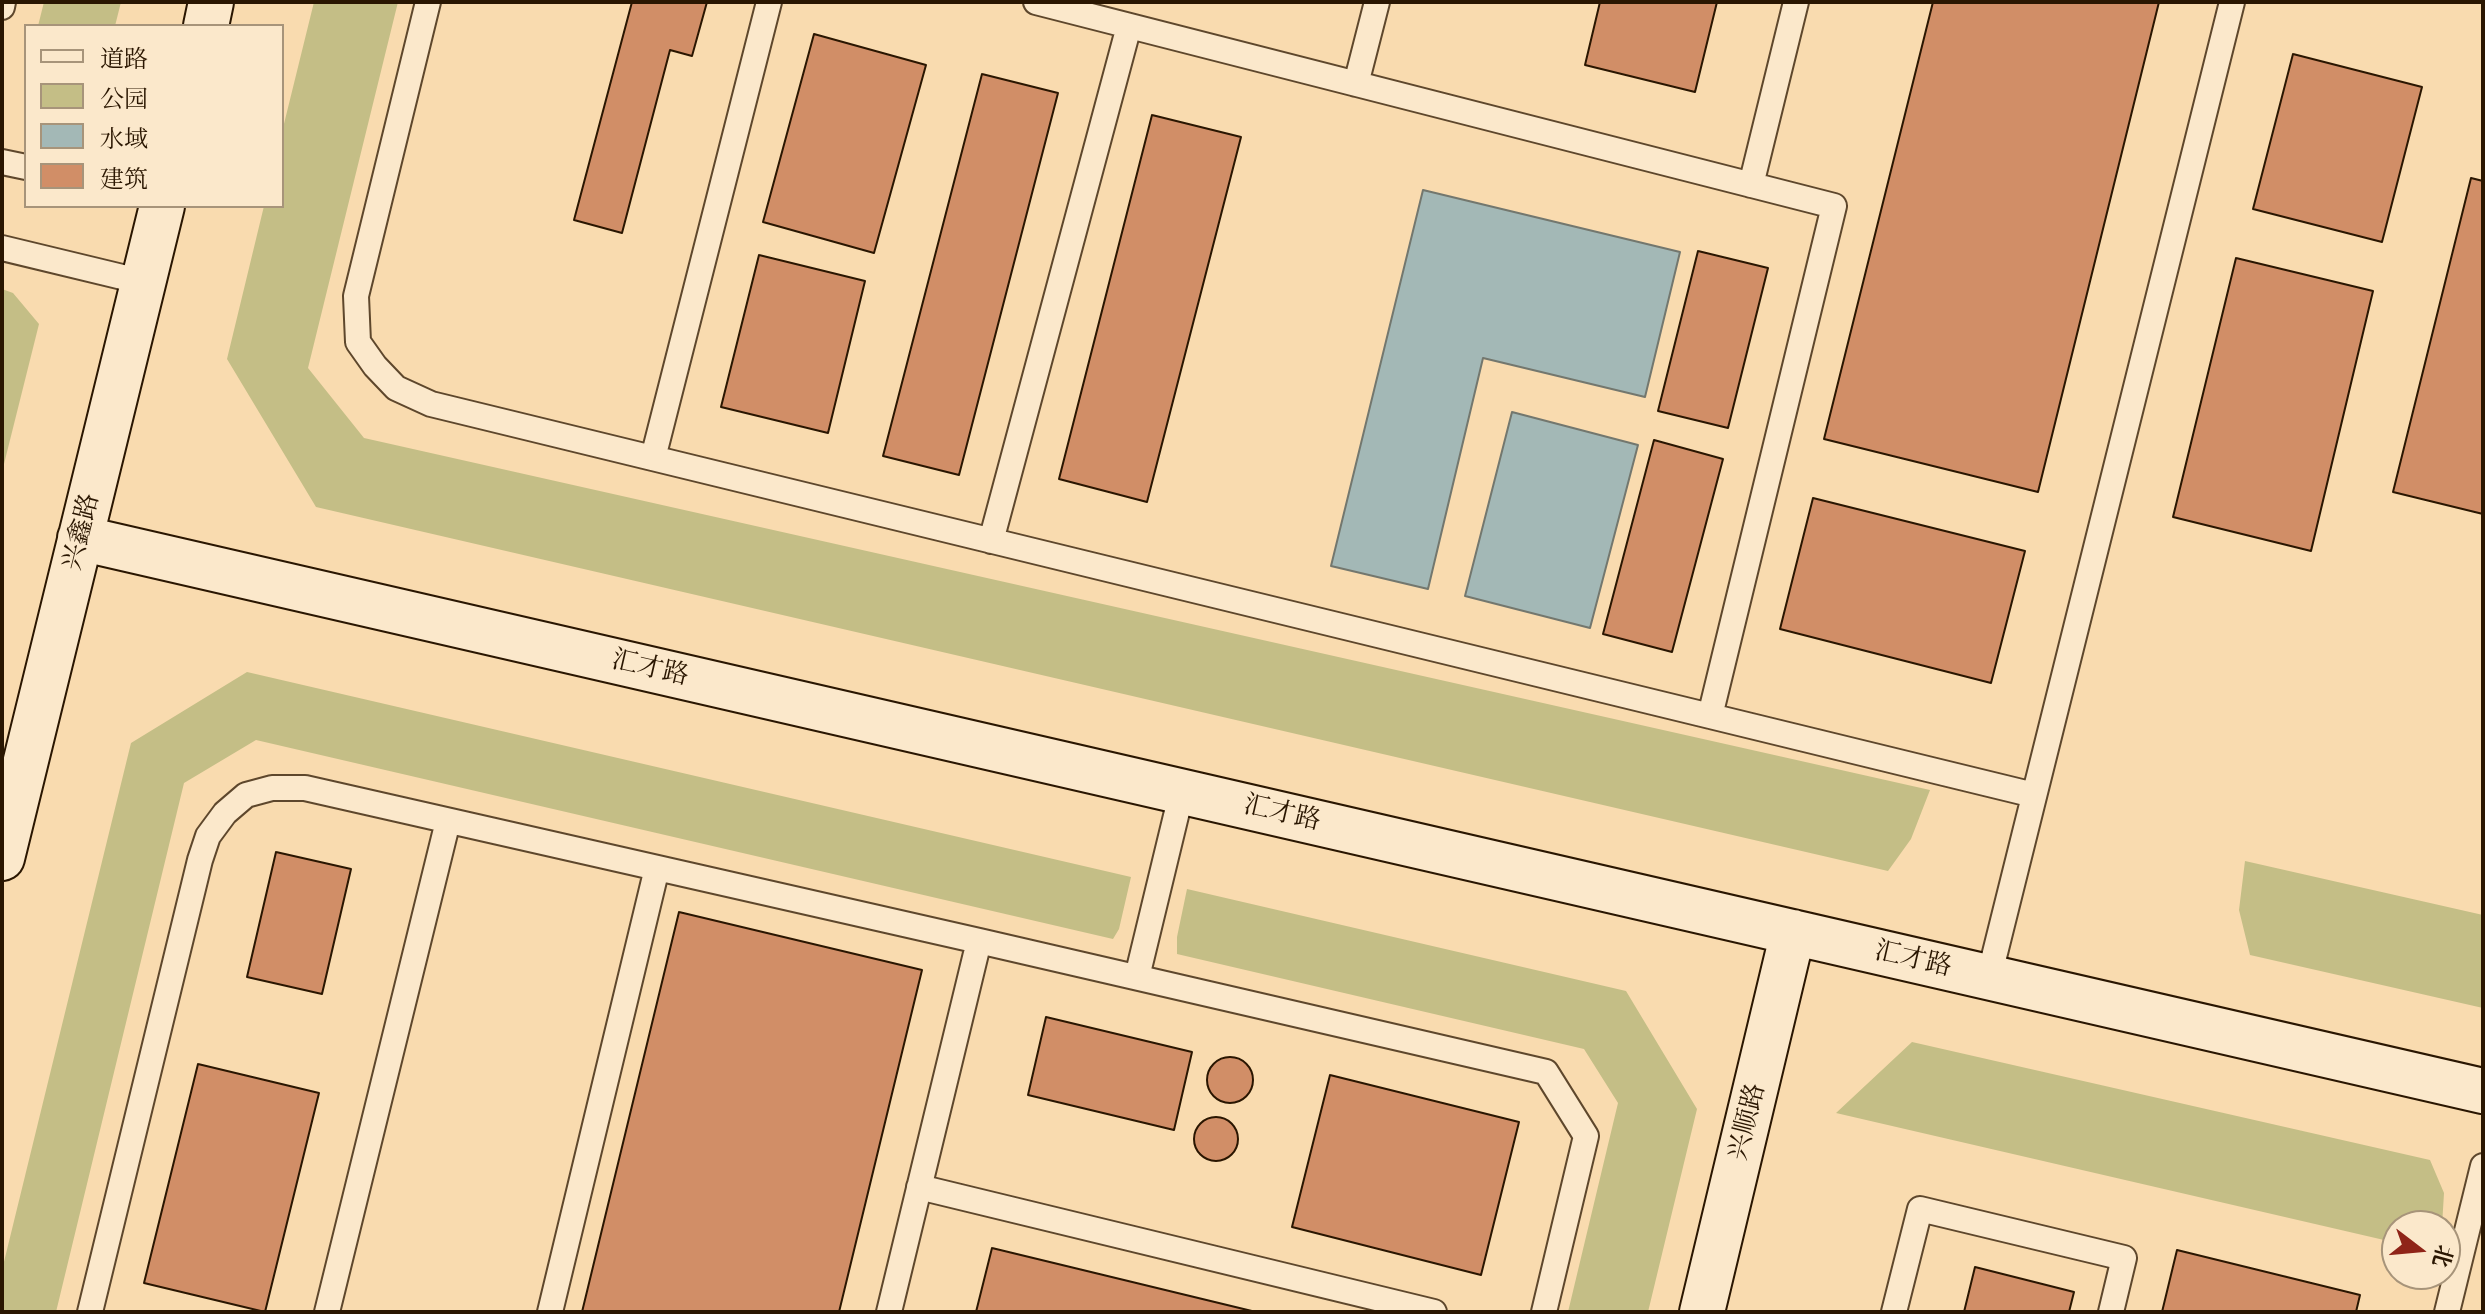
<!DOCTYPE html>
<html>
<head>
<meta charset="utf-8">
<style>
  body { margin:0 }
  #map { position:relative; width:2485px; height:1314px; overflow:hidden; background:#f9dbaf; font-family:"IM FELL French Canon","Noto Serif SC",serif }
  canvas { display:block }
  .frame { position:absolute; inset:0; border:4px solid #2a1601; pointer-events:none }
  .legend { position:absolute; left:24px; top:24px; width:260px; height:184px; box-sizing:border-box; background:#fbe8cb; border:2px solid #a7947a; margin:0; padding:10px 14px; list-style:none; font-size:24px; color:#2a1601 }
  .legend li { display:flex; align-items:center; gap:16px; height:40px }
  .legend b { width:40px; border:2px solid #a7947a }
  .north { position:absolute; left:2381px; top:1210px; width:80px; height:80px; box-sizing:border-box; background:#fbe8cb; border:2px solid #a7947a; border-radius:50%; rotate:106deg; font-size:22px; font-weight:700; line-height:32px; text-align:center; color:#2a1601 }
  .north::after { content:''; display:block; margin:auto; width:28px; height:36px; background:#8f2418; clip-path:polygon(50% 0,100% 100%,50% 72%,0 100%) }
</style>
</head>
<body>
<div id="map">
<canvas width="2485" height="1314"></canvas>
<div class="frame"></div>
<ul class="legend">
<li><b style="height:10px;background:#fbe8cb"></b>道路</li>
<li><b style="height:22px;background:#c4be86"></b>公园</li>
<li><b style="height:22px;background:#a3b8b6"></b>水域</li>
<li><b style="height:22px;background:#d18e67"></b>建筑</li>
</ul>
<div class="north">北</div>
</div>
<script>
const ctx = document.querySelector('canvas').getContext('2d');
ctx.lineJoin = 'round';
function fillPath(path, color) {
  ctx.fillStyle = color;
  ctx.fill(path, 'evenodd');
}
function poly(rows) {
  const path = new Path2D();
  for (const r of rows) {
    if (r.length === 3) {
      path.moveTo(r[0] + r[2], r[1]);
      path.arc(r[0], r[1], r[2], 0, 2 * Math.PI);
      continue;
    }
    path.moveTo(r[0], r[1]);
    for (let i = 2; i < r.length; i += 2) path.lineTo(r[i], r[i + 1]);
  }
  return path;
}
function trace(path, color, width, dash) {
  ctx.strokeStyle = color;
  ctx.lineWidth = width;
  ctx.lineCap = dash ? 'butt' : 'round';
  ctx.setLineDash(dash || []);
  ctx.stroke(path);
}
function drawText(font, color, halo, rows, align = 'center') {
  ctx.font = font + ' "IM FELL French Canon","Noto Serif SC",serif';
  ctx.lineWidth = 8;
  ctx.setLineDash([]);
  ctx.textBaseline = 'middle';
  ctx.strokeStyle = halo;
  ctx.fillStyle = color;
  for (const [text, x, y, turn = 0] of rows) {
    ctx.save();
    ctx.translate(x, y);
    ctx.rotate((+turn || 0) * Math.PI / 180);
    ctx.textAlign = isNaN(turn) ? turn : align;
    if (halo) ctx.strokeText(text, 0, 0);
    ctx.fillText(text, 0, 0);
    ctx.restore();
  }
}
fillPath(poly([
  [44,2,121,2,115,26,38,26],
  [314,2,398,2,308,368,364,438,1930,790,1911,839,1888,871,316,507,227,359,264,206,282,206,282,132],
  [2,289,13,293,39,324,2,472],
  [247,672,1131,877,1119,929,1113,939,256,740,184,783,56,1312,2,1312,2,1270,131,743],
  [2245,861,2483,915,2483,1008,2250,955,2239,910],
  [1187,889,1626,991,1697,1109,1648,1312,1568,1312,1618,1103,1584,1049,1177,954,1177,937],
  [1912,1042,2430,1160,2444,1193,2442,1226,2397,1226,2397,1243,1836,1113]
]), '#c4be86');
const water = poly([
  [1423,190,1680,252,1645,397,1483,358,1428,589,1331,566,1423,190],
  [1512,412,1638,445,1590,628,1465,596,1512,412]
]);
fillPath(water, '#a3b8b6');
trace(water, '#73776e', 2);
const building = poly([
  [632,2,707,2,692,56,670,50,622,233,574,220,632,2],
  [1600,2,1717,2,1695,92,1585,65,1600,2],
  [1933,2,2159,2,2038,492,1824,439,1933,2],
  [814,34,926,65,874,253,763,222,814,34],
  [2293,54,2422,87,2382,242,2253,209,2293,54],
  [982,74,1058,93,959,475,883,456,982,74],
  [1152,115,1241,137,1147,502,1059,479,1152,115],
  [2471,178,2483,181,2483,514,2393,492,2471,178],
  [1698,251,1768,268,1728,428,1658,411,1698,251],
  [759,255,865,281,828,433,721,407,759,255],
  [2236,258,2373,291,2311,551,2173,517,2236,258],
  [1654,440,1723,459,1672,652,1603,634,1654,440],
  [1813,498,2025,551,1991,683,1780,629,1813,498],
  [276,852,351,869,322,994,247,977,276,852],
  [679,912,922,970,839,1312,582,1312,679,912],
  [1046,1017,1192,1052,1174,1130,1028,1095,1046,1017],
  [1230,1080,23],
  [198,1064,319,1093,265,1312,144,1283,198,1064],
  [1330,1075,1519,1122,1481,1275,1292,1227,1330,1075],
  [1216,1139,22],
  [992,1248,1256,1312,976,1312,992,1248],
  [2177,1250,2360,1295,2356,1312,2162,1312,2177,1250],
  [1975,1267,2074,1292,2069,1312,1964,1312,1975,1267]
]);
fillPath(building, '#d18e67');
trace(building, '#2a1601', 2);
const lane = poly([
  [428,2,356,296,358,342,375,366,396,388,431,404,2034,795],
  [1036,2,1834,206,1710,716],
  [2,7,3,2],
  [1356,84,1377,2],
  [2,162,26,167],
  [1751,185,1796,2],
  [2,248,143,282],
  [653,458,769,2],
  [991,541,1129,26],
  [1137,977,1182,791],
  [1989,977,2232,2],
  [919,1187,1434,1312],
  [90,1312,200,860,208,836,225,813,246,795,272,788,305,788,979,941],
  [327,1312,448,821],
  [550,1312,657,868],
  [889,1312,979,941,1546,1072,1586,1136,1544,1312],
  [1894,1312,1920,1209,2124,1258,2111,1312],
  [2447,1312,2483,1166]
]);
const secondary = poly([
  [206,26,211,2],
  [80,538,2483,1091],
  [2,858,162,206],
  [1702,1312,1793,932]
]);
trace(lane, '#5e472c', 28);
trace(secondary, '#2a1601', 48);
trace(lane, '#fbe8cb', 24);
trace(secondary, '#fbe8cb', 44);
drawText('26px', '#2a1601', '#fbe8cb', [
  ["兴鑫路",82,532,-76],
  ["汇才路",650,669,13],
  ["汇才路",1282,814,13],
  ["汇才路",1913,960,13],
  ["兴顺路",1748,1122,-76]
]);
</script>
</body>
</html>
